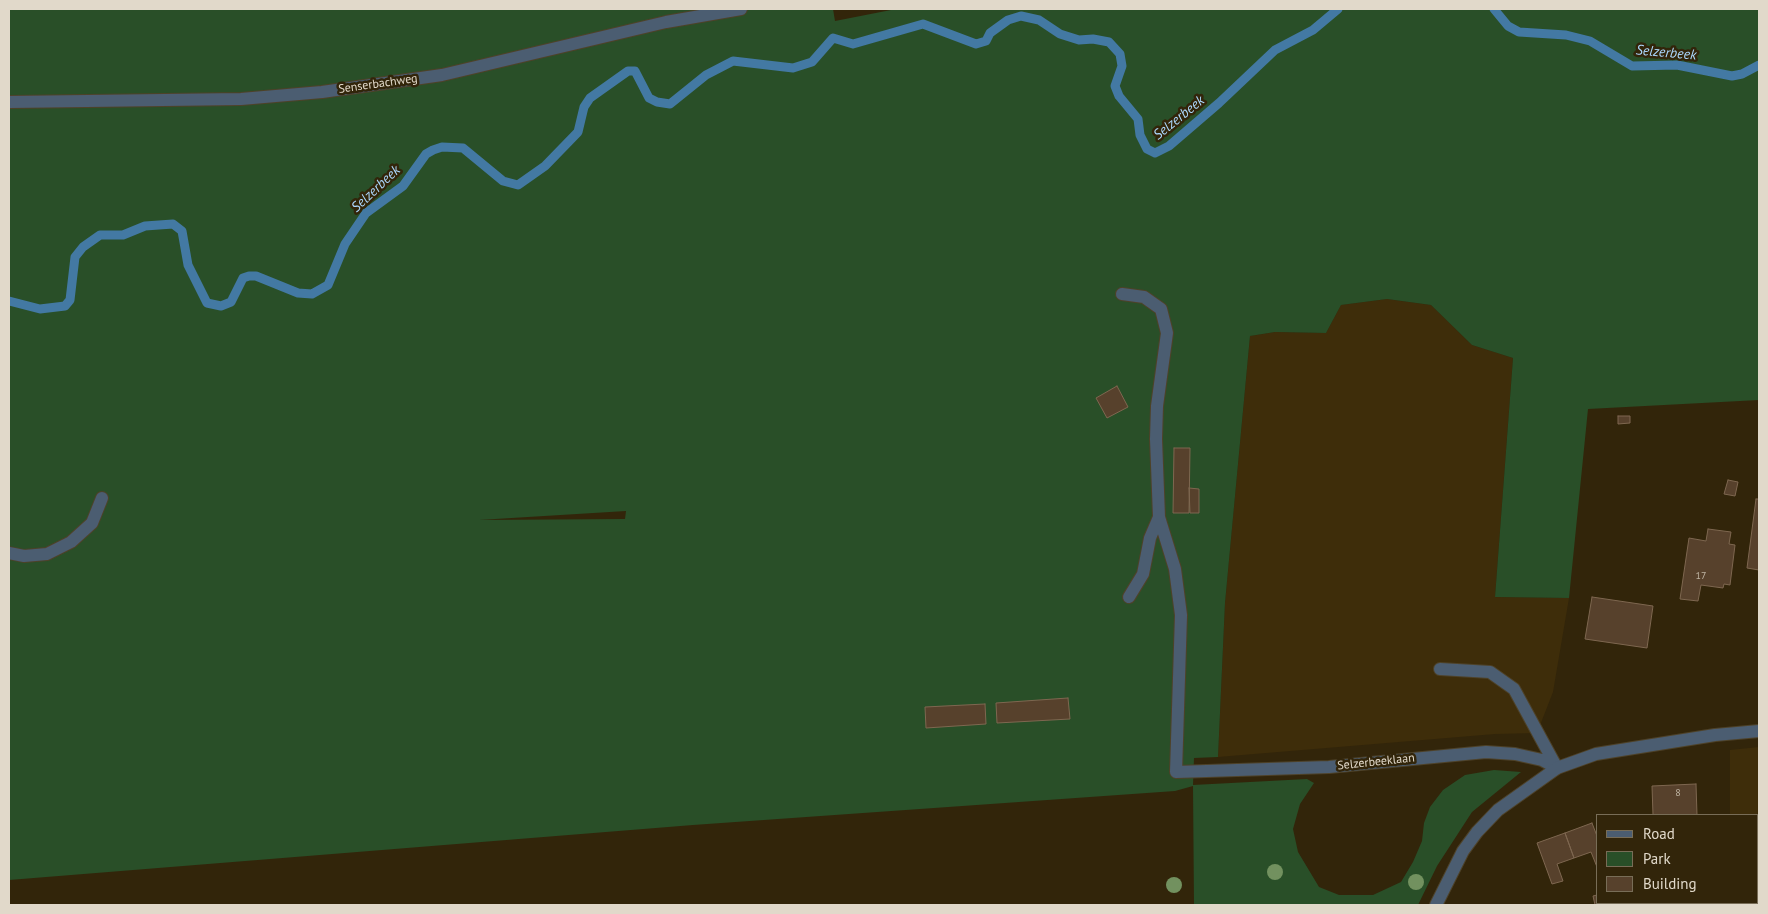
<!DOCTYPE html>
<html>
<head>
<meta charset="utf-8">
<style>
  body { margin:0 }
  #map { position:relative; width:1768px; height:914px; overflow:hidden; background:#32250a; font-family:"PT Sans",sans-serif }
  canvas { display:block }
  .frame { position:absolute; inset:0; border:10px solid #e1d9ca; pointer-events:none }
  .legend { position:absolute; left:1596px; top:814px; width:162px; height:90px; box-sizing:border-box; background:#32250a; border:1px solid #786d57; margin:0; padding:6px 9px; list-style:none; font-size:15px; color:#e1d9ca }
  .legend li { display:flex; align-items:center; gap:10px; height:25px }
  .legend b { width:25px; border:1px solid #786d57 }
</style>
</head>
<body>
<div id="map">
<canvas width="1768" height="914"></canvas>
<div class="frame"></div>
<ul class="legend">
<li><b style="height:6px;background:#4b5d71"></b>Road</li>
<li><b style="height:14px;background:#294f28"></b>Park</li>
<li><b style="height:14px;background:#57412c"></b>Building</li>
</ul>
</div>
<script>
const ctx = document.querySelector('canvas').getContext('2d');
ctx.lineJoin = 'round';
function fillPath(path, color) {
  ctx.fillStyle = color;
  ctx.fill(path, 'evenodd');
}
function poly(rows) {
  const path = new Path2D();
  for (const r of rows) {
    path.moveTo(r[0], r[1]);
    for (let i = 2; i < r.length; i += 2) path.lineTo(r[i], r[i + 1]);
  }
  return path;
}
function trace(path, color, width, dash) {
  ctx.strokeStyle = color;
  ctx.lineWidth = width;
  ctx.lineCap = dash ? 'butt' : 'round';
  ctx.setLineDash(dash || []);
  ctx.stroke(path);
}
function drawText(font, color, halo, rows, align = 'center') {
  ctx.font = font + ' "PT Sans",sans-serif';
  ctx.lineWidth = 5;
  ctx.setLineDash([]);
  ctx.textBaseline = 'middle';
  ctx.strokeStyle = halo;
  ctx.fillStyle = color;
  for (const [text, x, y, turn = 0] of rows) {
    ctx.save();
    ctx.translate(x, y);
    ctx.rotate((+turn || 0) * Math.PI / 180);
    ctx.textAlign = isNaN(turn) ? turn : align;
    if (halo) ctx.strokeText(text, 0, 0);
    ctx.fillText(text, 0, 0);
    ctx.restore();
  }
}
fillPath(poly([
  [1387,299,1431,305,1472,345,1513,358,1495,597,1569,598,1553,692,1537,733,1495,734,1218,757,1225,603,1250,336,1275,332,1326,333,1341,305],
  [1759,747,1759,905,1640,905,1639,903,1757,903,1757,815,1730,815,1730,750]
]), '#3e2d0a');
fillPath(poly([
  [9,9,833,9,835,21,896,9,1759,9,1759,400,1588,409,1569,598,1495,597,1513,358,1472,345,1431,305,1387,299,1341,305,1326,333,1275,332,1250,336,1225,603,1218,757,1194,758,1193,785,1307,779,1314,783,1300,804,1293,829,1298,852,1319,887,1339,895,1373,895,1401,882,1413,862,1422,841,1424,823,1430,807,1443,790,1465,775,1494,770,1521,772,1472,812,1437,866,1418,905,1194,905,1193,786,1175,791,693,825,9,880],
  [626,511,625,519,479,520]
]), '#294f28');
trace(poly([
  [1494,9,1508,26,1519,32,1566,35,1590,41,1632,66,1677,65,1732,76,1742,74,1759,65],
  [9,301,40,309,65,306,70,300,75,257,83,247,100,235,123,235,145,226,173,224,182,231,188,265,207,303,221,306,231,302,243,278,249,276,256,276,298,293,312,294,328,285,345,244,366,213,403,186,426,154,433,150,442,147,463,148,503,181,518,185,545,166,578,132,584,107,590,98,628,71,635,71,649,98,657,102,670,104,706,75,733,61,793,68,812,62,833,38,853,44,923,24,976,44,986,41,990,33,1008,20,1021,16,1039,20,1060,34,1079,40,1093,39,1109,42,1120,54,1122,66,1115,86,1119,96,1138,119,1140,135,1147,149,1155,153,1169,146,1219,103,1275,50,1313,30,1338,9]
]), '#4379a3', 9);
const building = poly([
  [1117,386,1128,407,1107,418,1096,398,1117,386],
  [1618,416,1630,416,1630,423,1618,424,1618,416],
  [1174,448,1190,448,1189,513,1173,513,1174,448],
  [1728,480,1738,482,1735,496,1724,494,1728,480],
  [1189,488,1199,489,1199,513,1190,513,1189,488],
  [1756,499,1759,499,1759,570,1747,568,1756,499],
  [1708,529,1731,532,1729,544,1735,545,1730,585,1724,584,1723,588,1701,585,1698,601,1680,599,1689,538,1706,541,1708,529],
  [1592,597,1653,606,1647,648,1585,639,1592,597],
  [1068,698,1070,719,997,723,996,703,1068,698],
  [985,704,986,724,926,728,925,707,985,704],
  [1696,784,1697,815,1653,815,1652,786,1696,784],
  [1592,823,1597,836,1597,867,1591,852,1574,858,1565,833,1592,823],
  [1565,833,1574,858,1557,864,1563,881,1552,884,1537,843,1565,833],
  [1757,844,1759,844,1759,905,1656,905,1656,903,1757,903,1757,844],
  [1597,895,1597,903,1633,903,1634,905,1595,905,1593,896,1597,895]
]);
fillPath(building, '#57412c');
trace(building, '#7e6750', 1);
const service = poly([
  [1122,294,1144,297,1161,309,1167,333,1157,406,1156,439,1159,517,1175,569,1181,615,1176,772,1329,767,1486,752,1515,754,1542,760,1557,768],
  [9,553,24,556,47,554,71,542,92,523,102,498],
  [1129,597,1143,574,1150,538,1159,517],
  [1440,669,1490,672,1514,689,1557,768]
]);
const minor = poly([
  [9,102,241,99,322,92,442,75,666,22,741,9],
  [1436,905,1463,851,1477,832,1498,810,1557,768,1596,754,1715,735,1759,731]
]);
trace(service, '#4e4229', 14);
trace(minor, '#4e4229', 14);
trace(service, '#4b5d71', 12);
trace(minor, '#4b5d71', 12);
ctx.fillStyle = '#72915f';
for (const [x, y] of [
  [1275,872],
  [1416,882],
  [1174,885]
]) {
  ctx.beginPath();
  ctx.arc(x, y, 8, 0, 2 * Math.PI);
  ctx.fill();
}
drawText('10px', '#beb3a2', null, [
  ["17",1701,576],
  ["8",1678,793]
]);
drawText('12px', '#e1d9ca', '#32250a', [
  ["Senserbachweg",378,84,-8],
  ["Selzerbeeklaan",1376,762,-6]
]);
drawText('italic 14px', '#acd8fe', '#32250a', [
  ["Selzerbeek",1666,53,5],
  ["Selzerbeek",1179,118,-39],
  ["Selzerbeek",376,189,-43]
]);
</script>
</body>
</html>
